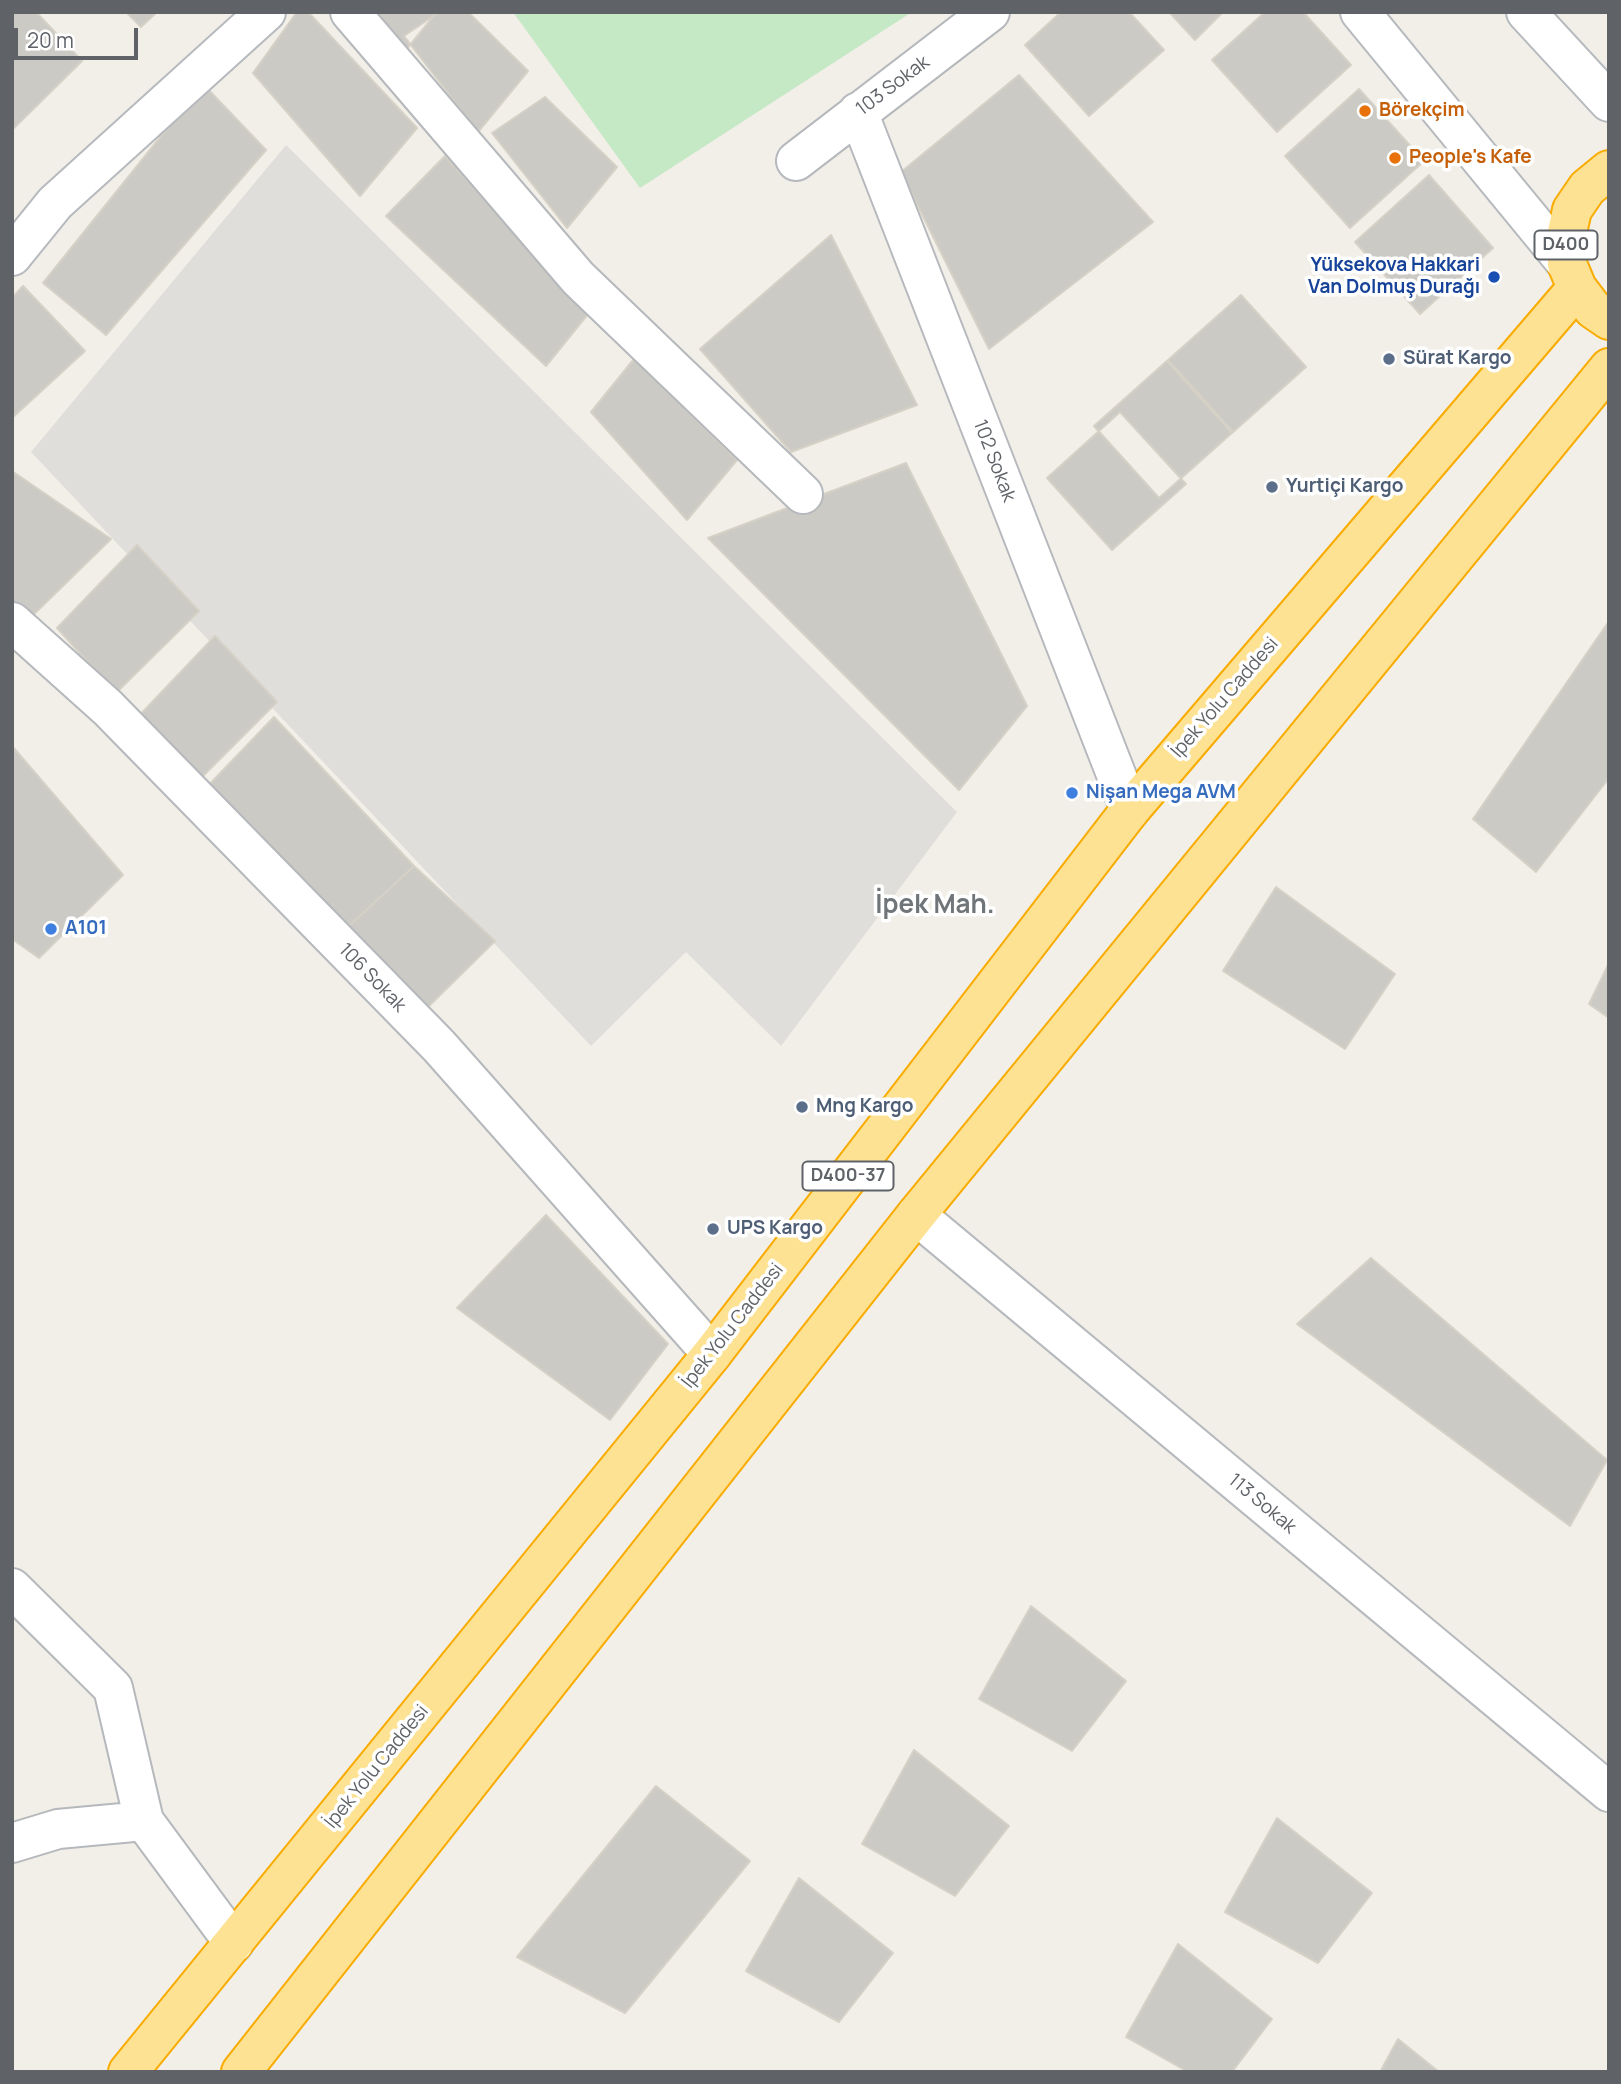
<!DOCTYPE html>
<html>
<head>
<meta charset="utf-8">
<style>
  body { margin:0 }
  #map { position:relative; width:1621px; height:2084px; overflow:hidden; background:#f1efe8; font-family:Manrope,sans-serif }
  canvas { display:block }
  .frame { position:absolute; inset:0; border:14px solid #5f6368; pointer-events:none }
  .scale { position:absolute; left:14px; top:28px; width:124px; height:32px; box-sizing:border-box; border:4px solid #5f6368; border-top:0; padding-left:9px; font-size:21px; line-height:24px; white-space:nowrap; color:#5f6368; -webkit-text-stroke:5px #fff; paint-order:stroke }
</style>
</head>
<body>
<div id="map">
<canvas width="1621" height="2084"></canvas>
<div class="frame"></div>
<div class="scale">20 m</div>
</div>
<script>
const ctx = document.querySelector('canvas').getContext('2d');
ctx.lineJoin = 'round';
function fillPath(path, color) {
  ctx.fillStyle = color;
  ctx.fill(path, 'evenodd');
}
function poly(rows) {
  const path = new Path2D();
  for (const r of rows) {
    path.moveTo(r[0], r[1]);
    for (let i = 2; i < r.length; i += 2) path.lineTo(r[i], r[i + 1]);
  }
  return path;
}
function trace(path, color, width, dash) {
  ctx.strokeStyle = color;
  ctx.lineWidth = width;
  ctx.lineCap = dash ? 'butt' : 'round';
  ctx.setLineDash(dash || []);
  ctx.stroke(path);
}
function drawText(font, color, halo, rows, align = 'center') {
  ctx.font = font + ' Manrope,sans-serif';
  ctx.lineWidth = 7;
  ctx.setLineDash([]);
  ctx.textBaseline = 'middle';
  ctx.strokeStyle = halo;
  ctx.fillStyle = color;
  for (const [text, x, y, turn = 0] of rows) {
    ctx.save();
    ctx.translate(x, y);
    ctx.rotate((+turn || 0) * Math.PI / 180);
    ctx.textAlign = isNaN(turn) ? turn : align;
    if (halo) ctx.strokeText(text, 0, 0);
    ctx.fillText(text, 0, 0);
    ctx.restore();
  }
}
fillPath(poly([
  [286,145,957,812,781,1046,686,952,591,1046,31,452]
]), '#e0deda');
fillPath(poly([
  [513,12,912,12,640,188]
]), '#c5e8c5');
const building = poly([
  [12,12,36,12,82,61,12,130,12,12],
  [126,12,157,12,141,27,126,12],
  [297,12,308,12,417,128,360,196,253,73,297,12],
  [377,12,437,12,406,50,377,12],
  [439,12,468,12,528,71,478,132,404,36,439,12],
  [1061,12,1129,12,1164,50,1089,116,1025,45,1061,12],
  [1169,12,1223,12,1195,40,1169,12],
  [1265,12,1303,12,1351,65,1277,132,1212,60,1265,12],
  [1019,75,1153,222,989,349,901,172,1019,75],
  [203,84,266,150,106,335,43,283,203,84],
  [1359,89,1424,161,1350,228,1285,156,1359,89],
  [545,97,617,167,567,228,492,133,545,97],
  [445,156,588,314,546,366,386,216,445,156],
  [1429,175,1493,248,1420,314,1355,242,1429,175],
  [831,235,917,405,791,452,700,349,831,235],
  [23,286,85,351,12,418,12,298,23,286],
  [1241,295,1306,367,1232,433,1167,361,1241,295],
  [634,359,737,460,687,520,591,412,634,359],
  [1168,360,1233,432,1159,498,1094,426,1168,360],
  [1120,412,1186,484,1112,550,1047,478,1120,412],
  [906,463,1027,706,959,790,708,538,906,463],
  [12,471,111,539,27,621,12,607,12,471],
  [137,545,199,611,116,693,57,628,137,545],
  [1609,621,1609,778,1536,872,1473,819,1609,621],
  [215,636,277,702,194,785,135,720,215,636],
  [274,717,414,866,348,927,203,791,274,717],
  [12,746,123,875,39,958,12,939,12,746],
  [414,866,495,941,427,1008,348,927,414,866],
  [1276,887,1395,974,1345,1049,1223,971,1276,887],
  [1609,963,1609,1018,1589,1004,1609,963],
  [546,1215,668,1344,610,1420,457,1308,546,1215],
  [1371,1258,1607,1460,1570,1526,1297,1324,1371,1258],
  [1031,1606,1126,1681,1072,1751,979,1699,1031,1606],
  [914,1750,1009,1826,955,1896,862,1844,914,1750],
  [656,1786,750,1861,625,2013,517,1957,656,1786],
  [1277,1818,1372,1893,1318,1963,1225,1912,1277,1818],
  [799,1878,893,1953,839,2022,746,1971,799,1878],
  [1178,1944,1272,2019,1232,2072,1188,2072,1126,2037,1178,1944],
  [1398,2039,1439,2072,1380,2072,1398,2039]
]);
fillPath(building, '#cccac5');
trace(building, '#d6d1c6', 2);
const street = poly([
  [350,12,578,278,803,494],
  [858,112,1130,810],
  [796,161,990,12],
  [12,622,108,708,439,1046,712,1354],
  [12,1588,113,1688,144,1821],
  [12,1843,58,1829,144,1821,234,1943]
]);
const secondary = poly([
  [1360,12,1567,264],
  [1526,12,1609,102],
  [12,256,55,203,266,12],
  [916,1215,1609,1792]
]);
const highway = poly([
  [1609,170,1587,188,1572,210,1566,237,1567,264,1577,288,1593,309,1609,320],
  [128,2072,712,1354,1130,810,1577,288],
  [241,2072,916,1215,1609,368]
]);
trace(street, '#b5b8bc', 42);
trace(secondary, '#b6babf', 42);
trace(highway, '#f9ab00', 42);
trace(street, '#fff', 38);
trace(secondary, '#fff', 38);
trace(highway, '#fde293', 38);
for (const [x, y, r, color] of [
  [1365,111,7,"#e8710a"],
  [1395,158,7,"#e8710a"],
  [1494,277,7,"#1a4fb4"],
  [1389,359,7,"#5c6f8a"],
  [1272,487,7,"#5c6f8a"],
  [1072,793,7,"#3f7fe0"],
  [51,929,7,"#3f7fe0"],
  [802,1107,7,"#5c6f8a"],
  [713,1229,7,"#5c6f8a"]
]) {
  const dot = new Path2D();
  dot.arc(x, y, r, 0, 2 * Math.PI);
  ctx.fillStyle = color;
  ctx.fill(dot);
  trace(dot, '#fff', 2.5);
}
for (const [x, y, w] of [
  [1566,245,63],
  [848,1176,91]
]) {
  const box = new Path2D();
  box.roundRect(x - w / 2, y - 14.5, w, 29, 5);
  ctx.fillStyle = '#fff';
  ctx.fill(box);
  trace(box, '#5f6368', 2);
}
drawText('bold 18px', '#5f6368', null, [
  ["D400",1566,245],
  ["D400-37",848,1176]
]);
drawText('19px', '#5f6368', '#fff', [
  ["103 Sokak",893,86,-37],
  ["102 Sokak",994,461,69],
  ["İpek Yolu Caddesi",1225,698,-49],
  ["106 Sokak",372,978,46],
  ["İpek Yolu Caddesi",733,1326,-52],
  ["113 Sokak",1262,1504,40],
  ["İpek Yolu Caddesi",377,1767,-51]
]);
drawText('bold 19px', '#c56008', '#fff', [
  ["Börekçim",1379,111],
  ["People's Kafe",1409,158]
], 'left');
drawText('bold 19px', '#164399', '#fff', [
  ["Yüksekova Hakkari",1480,266],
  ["Van Dolmuş Durağı",1480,288]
], 'right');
drawText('bold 19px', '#4e5e75', '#fff', [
  ["Sürat Kargo",1403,359],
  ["Yurtiçi Kargo",1286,487],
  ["Mng Kargo",816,1107],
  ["UPS Kargo",727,1229]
], 'left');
drawText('bold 19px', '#366cbe', '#fff', [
  ["Nişan Mega AVM",1086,793],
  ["A101",65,929]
], 'left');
drawText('bold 26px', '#70757a', '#fff', [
  ["İpek Mah.",935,906]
]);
</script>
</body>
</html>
